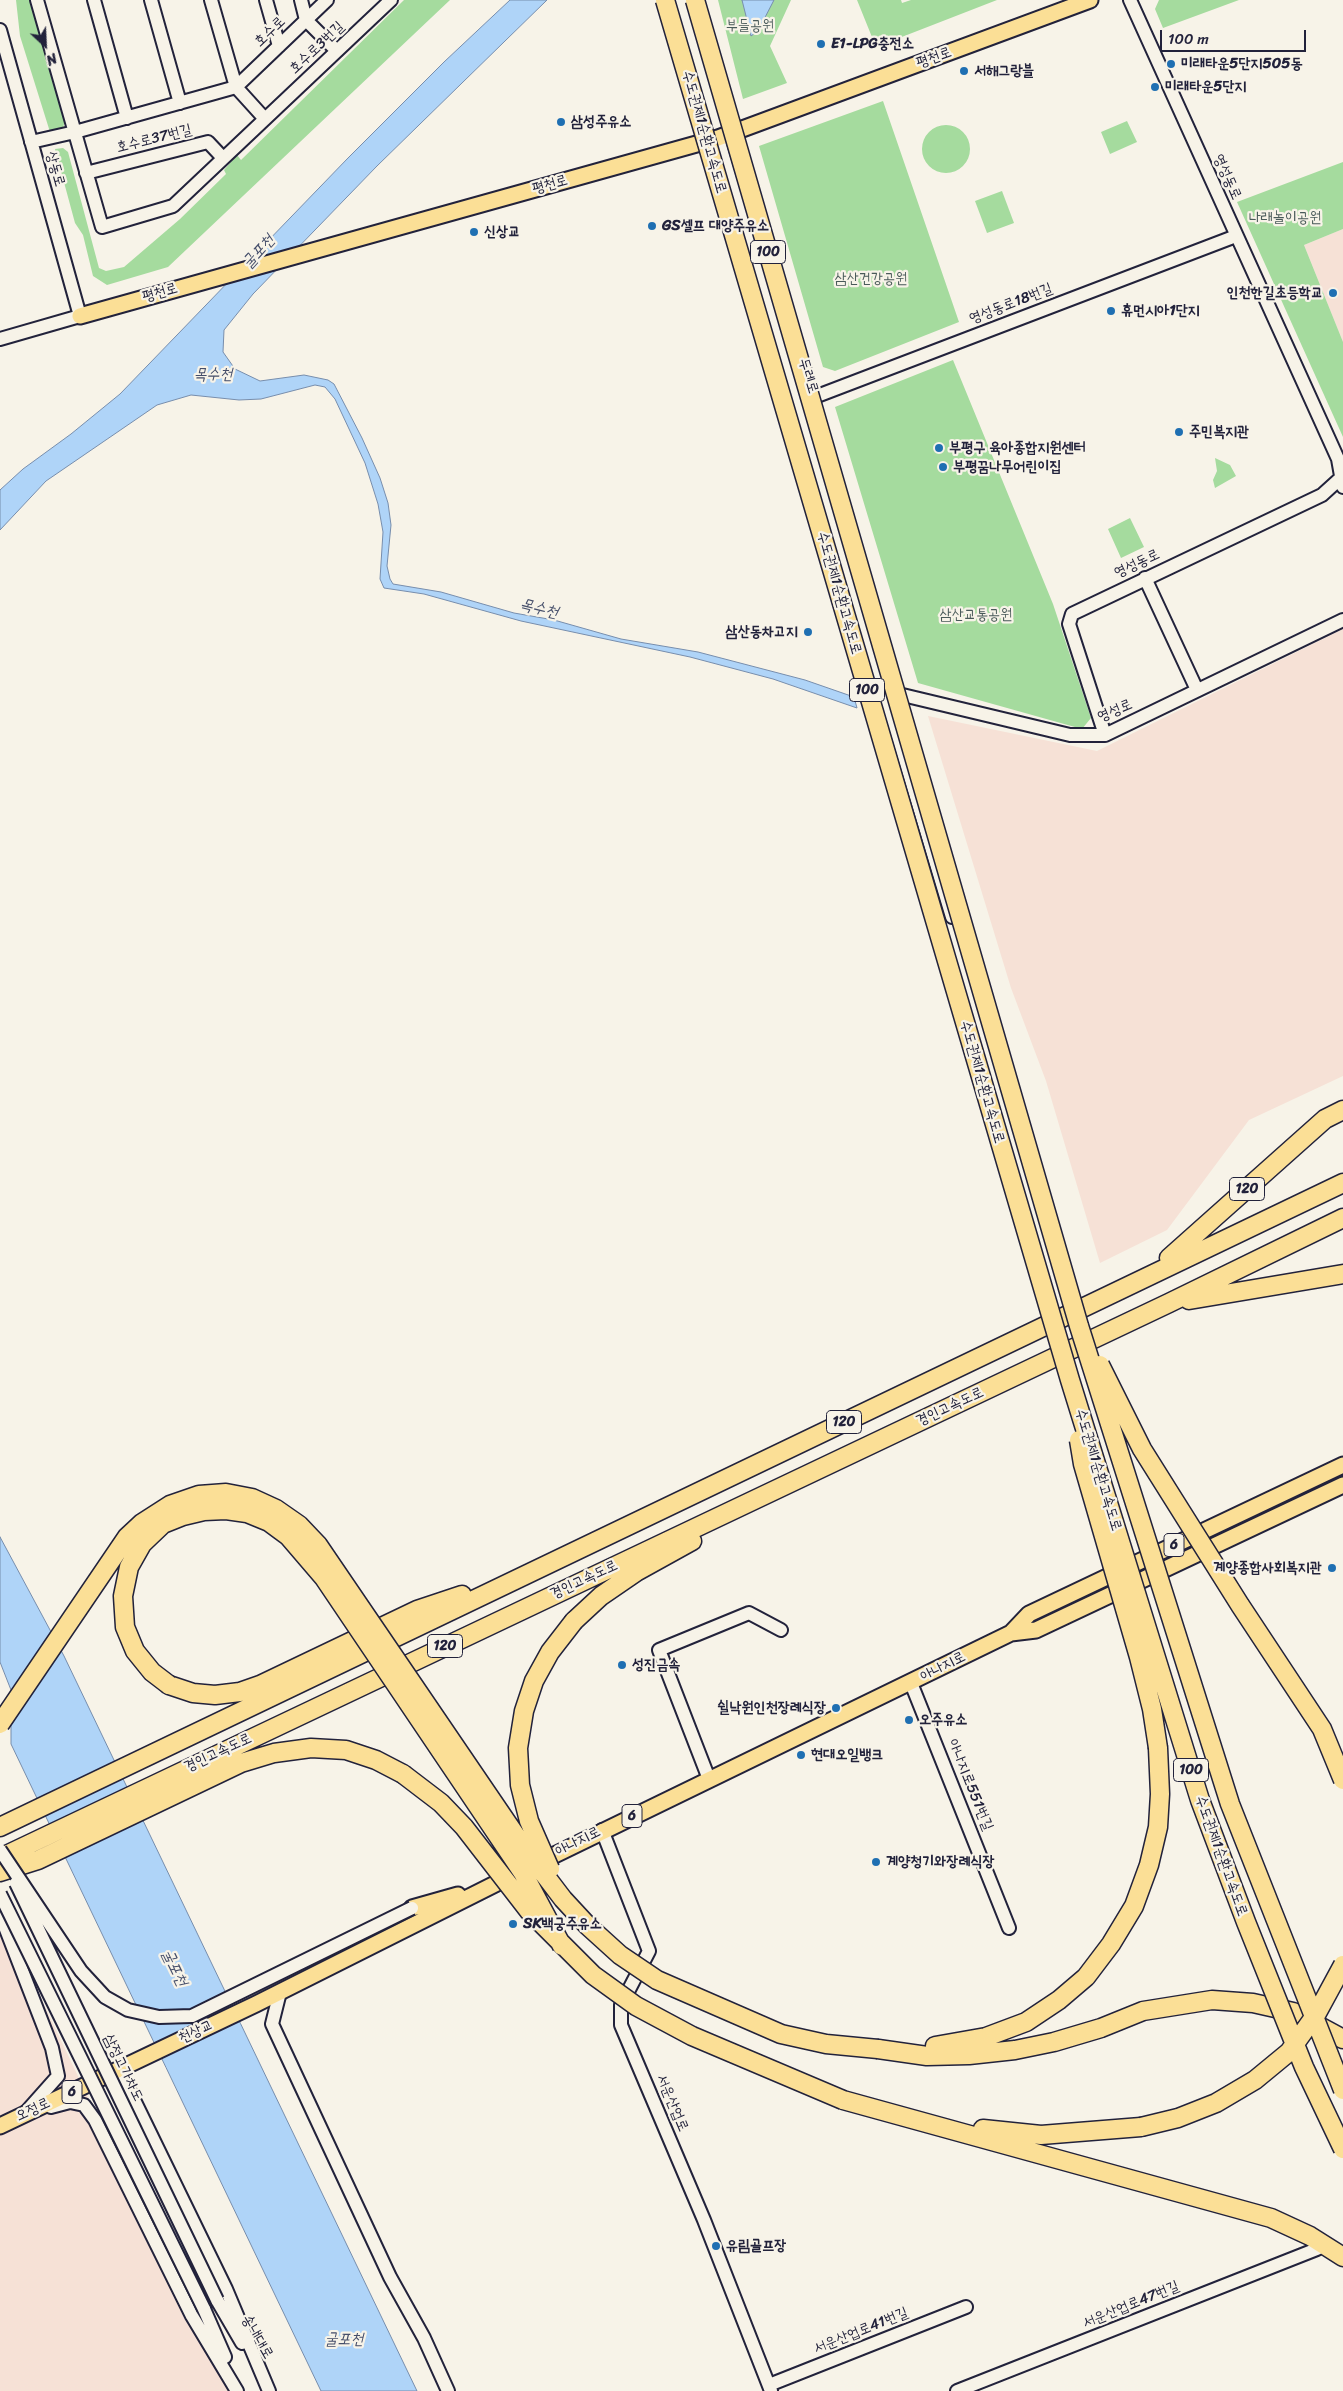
<!DOCTYPE html>
<html>
<head>
<meta charset="utf-8">
<style>
  body { margin:0 }
  #map { position:relative; width:1343px; height:2391px; overflow:hidden; background:#f7f3e8; font-family:Sriracha,sans-serif }
  canvas { display:block }
  .north { position:absolute; left:20px; top:20px; width:50px; height:50px; -webkit-text-stroke:4px #f7f3e8; paint-order:stroke; rotate:155deg; font-size:14px; font-weight:700; line-height:20px; text-align:center; color:#22223b }
  .north::after { content:''; display:block; margin:auto; width:18px; height:22px; background:#22223b; clip-path:polygon(50% 0,100% 100%,50% 72%,0 100%) }
  .scale { position:absolute; left:1160px; top:30px; width:146px; height:22px; box-sizing:border-box; border:2px solid #22223b; border-top:0; padding-left:6px; font-size:15px; line-height:18px; white-space:nowrap; color:#22223b; -webkit-text-stroke:4px #f7f3e8; paint-order:stroke }
</style>
</head>
<body>
<div id="map">
<canvas width="1343" height="2391"></canvas>
<div class="north">N</div>
<div class="scale">100 m</div>
</div>
<script>
const ctx = document.querySelector('canvas').getContext('2d');
ctx.lineJoin = 'round';
function fillPath(path, color) {
  ctx.fillStyle = color;
  ctx.fill(path, 'evenodd');
}
function poly(rows) {
  const path = new Path2D();
  for (const r of rows) {
    if (r.length === 3) {
      path.moveTo(r[0] + r[2], r[1]);
      path.arc(r[0], r[1], r[2], 0, 2 * Math.PI);
      continue;
    }
    path.moveTo(r[0], r[1]);
    for (let i = 2; i < r.length; i += 2) path.lineTo(r[i], r[i + 1]);
  }
  return path;
}
function trace(path, color, width, dash) {
  ctx.strokeStyle = color;
  ctx.lineWidth = width;
  ctx.lineCap = dash ? 'butt' : 'round';
  ctx.setLineDash(dash || []);
  ctx.stroke(path);
}
function drawText(font, color, halo, rows, align = 'center') {
  ctx.font = font + ' Sriracha,"Poor Story",sans-serif';
  ctx.lineWidth = 4.5;
  ctx.setLineDash([]);
  ctx.textBaseline = 'middle';
  ctx.strokeStyle = halo;
  ctx.fillStyle = color;
  for (const [text, x, y, turn = 0] of rows) {
    ctx.save();
    ctx.translate(x, y);
    ctx.rotate((+turn || 0) * Math.PI / 180);
    ctx.textAlign = isNaN(turn) ? turn : align;
    if (halo) ctx.strokeText(text, 0, 0);
    ctx.fillText(text, 0, 0);
    ctx.restore();
  }
}
fillPath(poly([
  [1343,229,1343,342,1304,245],
  [1343,629,1343,1076,1249,1120,1167,1230,1100,1263,1046,1081,1011,988,928,716,1097,751],
  [0,1912,192,2316,237,2391,0,2391]
]), '#f6e1d6');
fillPath(poly([
  [16,0,31,0,65,120,63,128,50,132,20,36],
  [404,0,450,0,168,267,107,285,93,276,83,235,75,223,55,149,63,148,68,152,99,268,106,271,124,267,180,219,226,174,224,170,237,155,241,160],
  [718,0,791,0,770,46,787,83,743,99],
  [857,0,901,0,902,3,911,0,997,0,876,47],
  [1159,0,1239,0,1163,28,1155,9],
  [883,101,959,322,835,371,823,367,759,146],
  [1127,121,1137,142,1110,154,1101,132],
  [946,149,24],
  [1343,162,1343,229,1304,245,1343,342,1343,437,1237,202],
  [1002,191,1014,223,987,233,975,201],
  [953,360,1053,604,1091,718,1082,729,918,683,835,407],
  [1215,458,1230,465,1236,476,1215,488,1213,480,1217,471],
  [1130,518,1144,547,1121,558,1108,529]
]), '#a5db9e');
const water = poly([
  [510,0,547,0,377,166,253,294,224,330,223,352,235,369,260,381,304,375,328,380,334,384,362,438,380,478,388,503,391,525,387,566,390,579,393,584,441,592,514,613,554,620,621,639,698,652,805,680,854,697,857,708,773,679,690,657,521,621,424,594,384,588,380,579,383,532,378,504,365,463,335,399,325,387,315,385,261,399,239,400,191,395,157,405,46,481,0,530,0,490,23,469,71,434,120,394,348,158,444,62,510,0],
  [742,0,774,0,758,31,751,36,742,0],
  [0,1537,64,1656,417,2391,321,2391,11,1744,11,1690,0,1662,0,1537]
]);
fillPath(water, '#afd4f8');
trace(water, '#778dac', 1);
const minor = poly([
  [37,0,102,227,173,206,391,0],
  [94,0,127,118],
  [151,0,180,103],
  [211,0,236,87,265,119],
  [266,0,279,46],
  [301,0,306,20,337,51],
  [1130,0,1338,459,1343,487],
  [0,30,80,316,0,339],
  [718,138,952,917],
  [31,142,75,132,236,87,327,0],
  [86,173,208,142,223,158],
  [804,401,1236,236],
  [1145,578,1197,690],
  [890,692,1070,735,1105,735,1343,620],
  [1105,735,1069,624,1072,614,1322,495,1343,476],
  [911,1683,1009,1928],
  [709,1779,659,1650,749,1613,781,1630],
  [602,1830,649,1951,621,2005,621,2025,704,2220,771,2391],
  [0,1914,52,2048,58,2076,26,2112],
  [280,1992,272,2024,390,2277,424,2338,448,2391],
  [119,2069,226,2289,269,2391],
  [51,2107,70,2102,84,2105,95,2120,192,2316,237,2391],
  [217,2300,242,2343],
  [204,2309,225,2357],
  [769,2385,966,2307],
  [957,2391,1317,2249]
]);
const major = poly([
  [80,316,718,138,1090,0],
  [1011,1633,1036,1630,1343,1485],
  [536,1864,1011,1633,1029,1614,1343,1465],
  [412,1908,458,1895],
  [0,2126,256,2004,515,1874]
]);
const highway = poly([
  [1169,1258,1325,1119,1343,1110],
  [1189,1300,1343,1274],
  [574,1621,601,1596,636,1572,692,1541],
  [169,1685,193,1693,215,1695,240,1692,260,1685,417,1610,462,1595],
  [0,1827,1343,1183],
  [0,1858,1169,1303,1343,1218],
  [0,1872,38,1860,241,1763,274,1753,311,1748,346,1750,376,1760,403,1774],
  [935,2046,986,2037,1026,2022,1059,2000,1086,1977,1111,1944,1134,1906,1149,1865,1158,1827,1160,1794,1158,1748],
  [878,2049,927,2056,969,2055,1015,2050,1054,2042,1101,2028,1143,2011,1212,2000,1253,2003,1293,2012,1343,2039],
  [843,2100,1271,2218,1310,2236,1343,2257],
  [983,2129,1041,2135,1141,2127]
]);
trace(minor, '#22223b', 16);
trace(major, '#22223b', 19);
trace(highway, '#22223b', 21);
trace(minor, '#f7f3e8', 12);
trace(major, '#fbdf96', 15);
trace(highway, '#fbdf96', 18);
const minorBridge = poly([
  [0,1850,81,1971,105,1997,128,2010,159,2017,192,2016,412,1908],
  [16,1883,217,2300],
  [0,1894,204,2309]
]);
const highwayBridge = poly([
  [665,0,1070,1380,1200,1800,1246,1922,1304,2067,1343,2149],
  [695,0,1079,1326,1230,1804,1343,2090],
  [1100,1365,1142,1449,1240,1605,1322,1729,1343,1780],
  [1079,1440,1083,1464,1139,1657,1152,1709,1158,1748],
  [169,1685,152,1672,135,1651,125,1627,123,1596,129,1567,142,1544,163,1524,183,1516,204,1511,226,1510,247,1513,269,1522,288,1536,324,1578,523,1873,562,1946],
  [0,1724,127,1537,142,1523,170,1505,199,1495,226,1493,252,1498,276,1509,299,1525,318,1545,525,1849,563,1899,588,1926,620,1955,657,1980,781,2034,826,2044,878,2049],
  [403,1774,441,1803,464,1827,529,1911,593,1975,636,2006,692,2036,843,2100],
  [550,1869,529,1821,520,1785,518,1748,524,1711,534,1681,550,1652,574,1621],
  [1141,2127,1178,2118,1216,2103,1255,2080,1289,2052,1317,2013,1343,1965]
]);
trace(minorBridge, '#22223b', 16, []);
trace(highwayBridge, '#22223b', 21, []);
trace(minorBridge, '#f7f3e8', 12);
trace(highwayBridge, '#fbdf96', 18);
for (const [x, y, r, color] of [
  [821,44,5,"#1f6fb2"],
  [1171,64,5,"#1f6fb2"],
  [964,71,5,"#1f6fb2"],
  [1155,87,5,"#1f6fb2"],
  [561,122,5,"#1f6fb2"],
  [652,226,5,"#1f6fb2"],
  [474,232,5,"#1f6fb2"],
  [1333,293,5,"#1f6fb2"],
  [1111,311,5,"#1f6fb2"],
  [1179,432,5,"#1f6fb2"],
  [939,448,5,"#1f6fb2"],
  [943,467,5,"#1f6fb2"],
  [808,632,5,"#1f6fb2"],
  [1332,1568,5,"#1f6fb2"],
  [622,1665,5,"#1f6fb2"],
  [836,1708,5,"#1f6fb2"],
  [909,1720,5,"#1f6fb2"],
  [801,1755,5,"#1f6fb2"],
  [876,1862,5,"#1f6fb2"],
  [513,1924,5,"#1f6fb2"],
  [716,2246,5,"#1f6fb2"]
]) {
  const dot = new Path2D();
  dot.arc(x, y, r, 0, 2 * Math.PI);
  ctx.fillStyle = color;
  ctx.fill(dot);
  trace(dot, '#f7f3e8', 2);
}
for (const [x, y, w] of [
  [768,252,35],
  [867,690,35],
  [1247,1189,35],
  [844,1422,35],
  [1174,1545,20],
  [445,1646,35],
  [1191,1770,35],
  [632,1816,20],
  [72,2092,20]
]) {
  const box = new Path2D();
  box.roundRect(x - w / 2, y - 11.5, w, 23, 4);
  ctx.fillStyle = '#f7f3e8';
  ctx.fill(box);
  trace(box, '#22223b', 1);
}
drawText('bold 14px', '#22223b', null, [
  ["100",768,252],
  ["100",867,690],
  ["120",1247,1189],
  ["120",844,1422],
  ["6",1174,1545],
  ["120",445,1646],
  ["100",1191,1770],
  ["6",632,1816],
  ["6",72,2092]
]);
drawText('15px', '#495a59', '#f7f3e8', [
  ["부들공원",750,26],
  ["나래놀이공원",1285,218],
  ["삼산건강공원",871,279],
  ["삼산교통공원",976,615]
]);
drawText('15px', '#22223b', '#f7f3e8', [
  ["호수로",270,32,-44],
  ["호수로3번길",317,48,-43],
  ["평천로",934,58,-20],
  ["수도권제1순환고속도로",704,132,74],
  ["호수로37번길",154,139,-14],
  ["상동로",55,169,74],
  ["영성동로",1227,177,66],
  ["평천로",550,185,-16],
  ["평천로",160,293,-16],
  ["영성동로18번길",1011,304,-21],
  ["두레로",808,376,73],
  ["영성동로",1137,564,-25],
  ["수도권제1순환고속도로",839,593,74],
  ["영성로",1115,711,-23],
  ["수도권제1순환고속도로",982,1082,74],
  ["경인고속도로",950,1407,-25],
  ["수도권제1순환고속도로",1098,1470,73],
  ["경인고속도로",584,1580,-25],
  ["아나지로",943,1667,-27],
  ["경인고속도로",218,1753,-25],
  ["아나지로551번길",970,1785,68],
  ["아나지로",578,1842,-27],
  ["수도권제1순환고속도로",1221,1856,70],
  ["천상교",196,2032,-25],
  ["삼정고가차도",123,2068,64],
  ["서운산업로",672,2103,67],
  ["오정로",33,2110,-25],
  ["서운산업로47번길",1131,2305,-22],
  ["서운산업로41번길",861,2331,-22],
  ["송내대로",257,2337,60]
]);
drawText('bold 15px', '#22223b', '#f7f3e8', [
  ["E1-LPG충전소",831,44],
  ["미래타운5단지505동",1181,64],
  ["서해그랑블",974,71],
  ["미래타운5단지",1165,87],
  ["삼성주유소",571,122],
  ["GS셀프 대양주유소",662,226],
  ["신상교",484,232],
  ["인천한길초등학교",1323,293,"right"],
  ["휴먼시아1단지",1121,311],
  ["주민복지관",1189,432],
  ["부평구 육아종합지원센터",949,448],
  ["부평꿈나무어린이집",953,467],
  ["삼산동차고지",798,632,"right"],
  ["계양종합사회복지관",1322,1568,"right"],
  ["성진금속",632,1665],
  ["쉴낙원인천장례식장",826,1708,"right"],
  ["오주유소",919,1720],
  ["현대오일뱅크",811,1755],
  ["계양청기와장례식장",886,1862],
  ["SK백궁주유소",523,1924],
  ["유림골프장",726,2246]
], 'left');
drawText('italic 16px', '#454e6a', '#f7f3e8', [
  ["굴포천",259,252,-48],
  ["목수천",213,375],
  ["목수천",539,609,14],
  ["굴포천",174,1968,64],
  ["굴포천",344,2340]
]);
</script>
</body>
</html>
